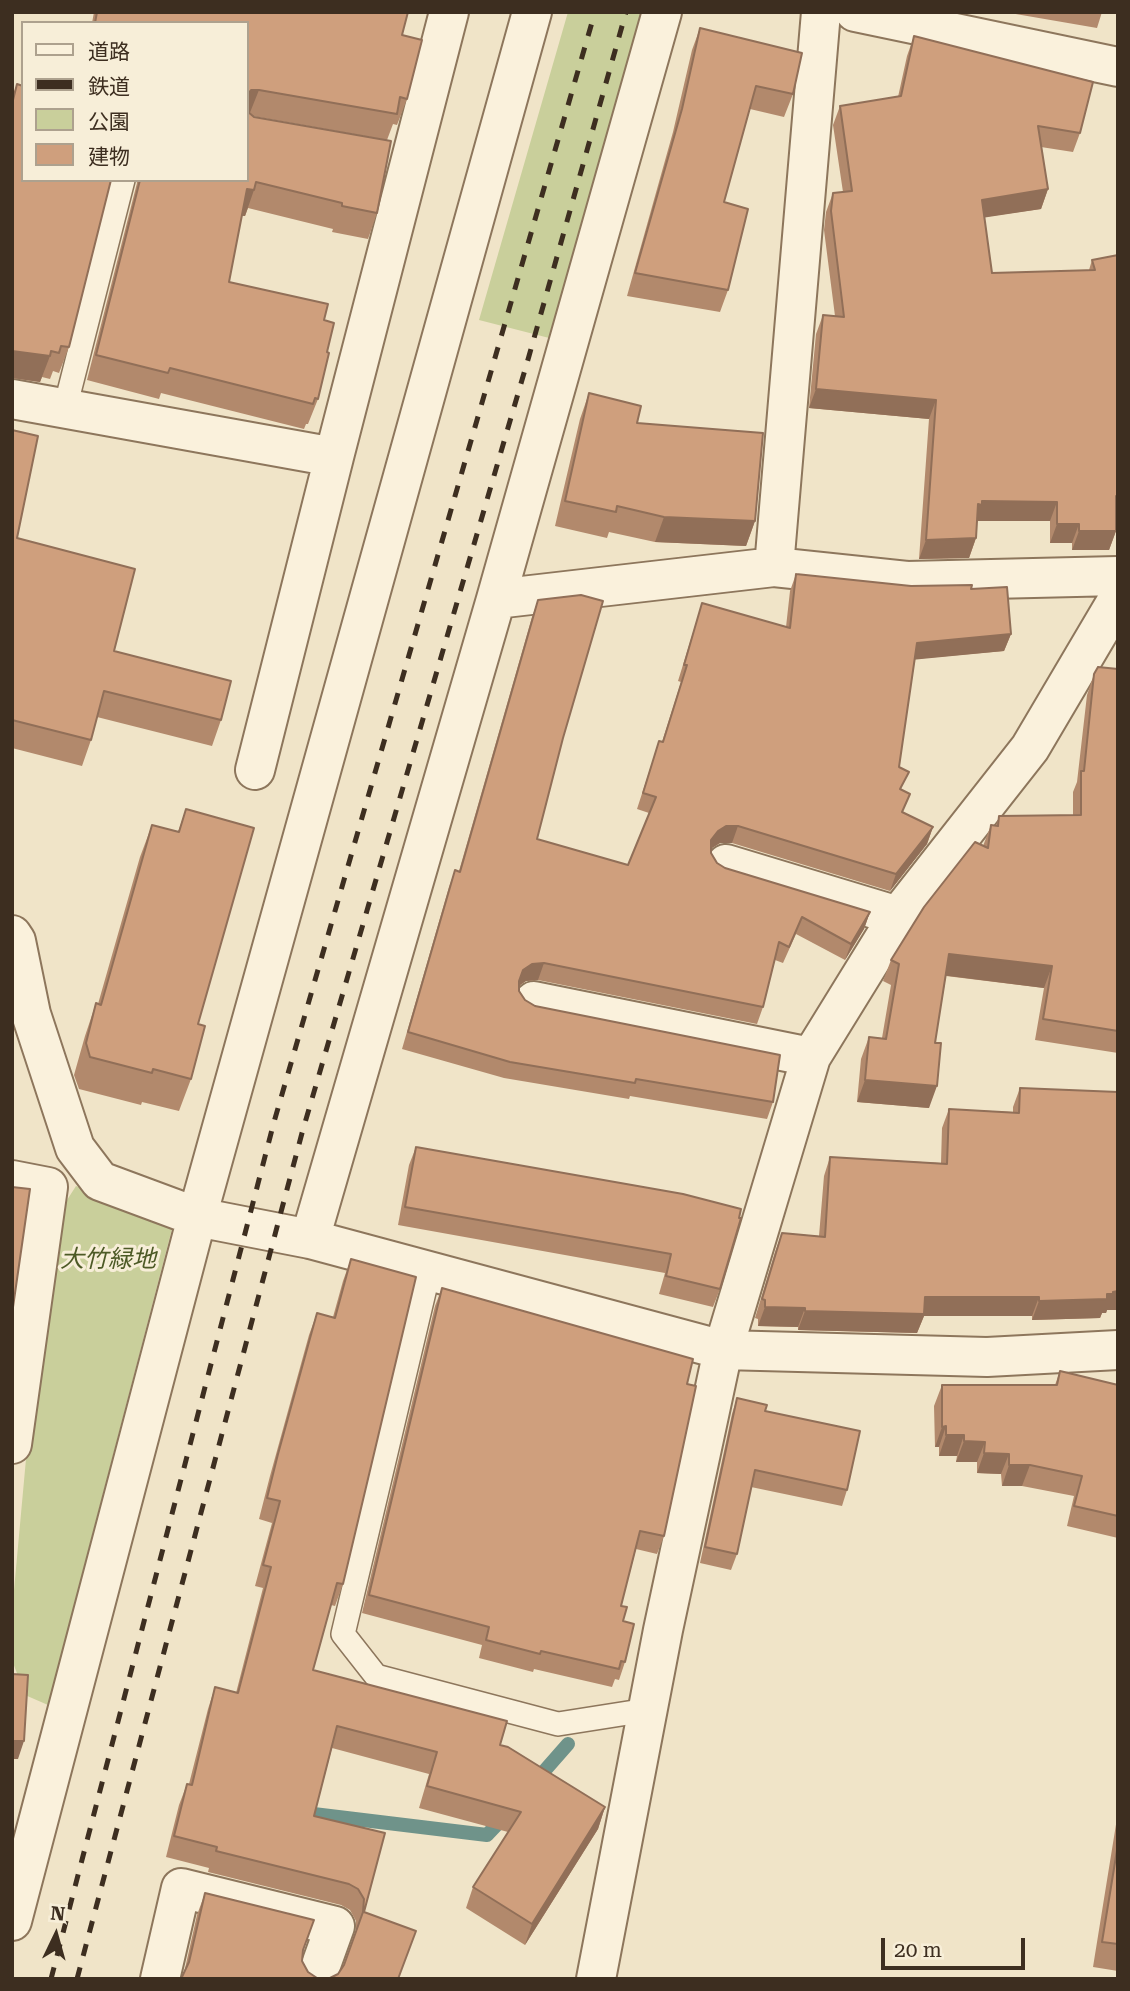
<!DOCTYPE html>
<html>
<head>
<meta charset="utf-8">
<style>
  body { margin:0 }
  #map { position:relative; width:1130px; height:1991px; overflow:hidden; background:#f0e4c8; font-family:"Roboto Serif","Noto Sans JP",serif }
  canvas { display:block }
  .frame { position:absolute; inset:0; border:14px solid #3d2e20; pointer-events:none }
  .legend { position:absolute; left:21px; top:21px; width:228px; height:161px; box-sizing:border-box; background:#f7eed8; border:2px solid #ada18e; margin:0; padding:9px 12px; list-style:none; font-size:21px; color:#3d2e20 }
  .legend li { display:flex; align-items:center; gap:14px; height:35px }
  .legend b { width:35px; border:2px solid #ada18e }
  .north { position:absolute; left:21px; top:1900px; width:70px; height:70px; -webkit-text-stroke:5px #f7eed8; paint-order:stroke; rotate:5deg; font-size:19px; font-weight:700; line-height:28px; text-align:center; color:#3d2e20 }
  .north::after { content:''; display:block; margin:auto; width:24px; height:32px; background:#3d2e20; clip-path:polygon(50% 0,100% 100%,50% 72%,0 100%) }
  .scale { position:absolute; left:881px; top:1938px; width:144px; height:32px; box-sizing:border-box; border:4px solid #3d2e20; border-top:0; padding-left:9px; font-size:21px; line-height:24px; white-space:nowrap; color:#3d2e20; -webkit-text-stroke:5px #f7eed8; paint-order:stroke }
</style>
</head>
<body>
<div id="map">
<canvas width="1130" height="1991"></canvas>
<div class="frame"></div>
<ul class="legend">
<li><b style="height:9px;background:#faf1dc"></b>道路</li>
<li><b style="height:9px;background:#3d2e20"></b>鉄道</li>
<li><b style="height:19px;background:#c9cf9b"></b>公園</li>
<li><b style="height:19px;background:#cf9f7d"></b>建物</li>
</ul>
<div class="north">N</div>
<div class="scale">20 m</div>
</div>
<script>
const ctx = document.querySelector('canvas').getContext('2d');
ctx.lineJoin = 'round';
function fillPath(path, color) {
  ctx.fillStyle = color;
  ctx.fill(path, 'evenodd');
}
function poly(rows) {
  const path = new Path2D();
  for (const r of rows) {
    path.moveTo(r[0], r[1]);
    for (let i = 2; i < r.length; i += 2) path.lineTo(r[i], r[i + 1]);
  }
  return path;
}
function trace(path, color, width, dash) {
  ctx.strokeStyle = color;
  ctx.lineWidth = width;
  ctx.lineCap = dash ? 'butt' : 'round';
  ctx.setLineDash(dash || []);
  ctx.stroke(path);
}
function drawText(font, color, halo, rows, align = 'center') {
  ctx.font = font + ' "Roboto Serif","Noto Sans JP",serif';
  ctx.lineWidth = 6;
  ctx.setLineDash([]);
  ctx.textBaseline = 'middle';
  ctx.strokeStyle = halo;
  ctx.fillStyle = color;
  for (const [text, x, y, turn = 0] of rows) {
    ctx.save();
    ctx.translate(x, y);
    ctx.rotate((+turn || 0) * Math.PI / 180);
    ctx.textAlign = isNaN(turn) ? turn : align;
    if (halo) ctx.strokeText(text, 0, 0);
    ctx.fillText(text, 0, 0);
    ctx.restore();
  }
}
fillPath(poly([
  [568,12,649,12,557,340,479,320],
  [76,1186,173,1225,48,1705,25,1695,12,1660,12,1612,26,1459,60,1211]
]), '#c9cf9b');
trace(poly([
  [532,1785,568,1744],
  [297,1812,487,1835,505,1816]
]), '#6f938a', 14);
const service = poly([
  [65,408,123,180],
  [429,1271,343,1634,376,1676,558,1724,647,1710]
]);
const minor = poly([
  [855,12,1118,67],
  [12,399,334,457,449,12],
  [774,567,821,12],
  [496,599,774,567,907,581,1118,576],
  [255,770,334,457],
  [726,864,898,916],
  [12,935,16,941,31,1014,75,1148,100,1181,197,1217,310,1239,723,1350,987,1357,1118,1350],
  [534,1001,811,1057],
  [12,1180,48,1187,12,1444],
  [310,1239,496,599,662,12],
  [12,1921,197,1217,532,12],
  [160,1979,181,1888,335,1926,316,1979],
  [596,1979,663,1630,723,1350,811,1057,898,916,1030,748,1118,599]
]);
trace(service, '#8d765c', 26);
trace(minor, '#8d765c', 42);
trace(service, '#faf1dc', 23);
trace(minor, '#faf1dc', 38);
trace(poly([
  [51,1979,274,1122,595,12],
  [77,1979,302,1133,529,356,626,12]
]), '#3d2e20', 5, [12, 12]);
fillPath(poly([
  [94,12,407,12,402,35,407,99,397,125,393,124,387,140,252,116,377,213,368,239,332,232,333,229,248,208,245,216,242,216,229,282,324,320,327,352,318,399,308,424,306,424,304,429,161,393,159,399,87,380,137,183,136,180,247,180,247,23,92,23],
  [1004,12,1102,12,1097,28],
  [700,28,793,94,784,117,750,109,724,202,728,290,720,312,627,296,673,132,692,50],
  [914,36,1080,133,1073,152,1041,147,1048,189,1041,209,984,217,992,273,1089,270,1092,260,1118,255,1116,531,1109,550,1072,550,1072,543,1050,543,1050,521,977,521,976,538,969,558,919,559,929,419,809,408,816,334,823,315,835,316,824,230,826,212,833,193,843,192,833,125,840,106,898,97,907,56],
  [17,84,69,347,59,373,53,371,50,379,42,377,40,382,12,378,12,97],
  [589,393,637,423,755,521,746,546,655,542,609,532,607,538,555,526,580,419],
  [12,430,17,538,114,651,221,720,212,746,97,717,91,740,82,766,12,748],
  [796,574,911,586,971,589,1011,634,1004,651,915,659,899,767,903,813,933,827,927,844,890,891,732,843,720,843,712,848,711,853,717,863,725,868,870,912,864,929,845,960,796,934,783,963,775,960,763,1007,757,1024,538,980,526,981,519,986,519,991,525,1000,535,1006,773,1102,767,1119,630,1096,629,1099,504,1078,402,1049,449,887,455,870,459,871,532,617,538,600,563,738,537,839,628,865,649,813,637,809,659,741,662,742,681,682,678,681,702,603,786,627,790,591],
  [1118,669,1118,1053,1035,1040,1044,988,946,976,935,1043,929,1108,857,1102,861,1059,869,1037,882,1038,891,985,883,981,891,960,983,846,991,825,996,826,999,816,1073,815,1073,792,1077,782,1087,695,1094,674],
  [186,809,198,1024,191,1079,179,1111,142,1102,141,1105,79,1089,74,1075,85,1036,96,1003,98,1004,140,857,152,825,178,832],
  [1020,1088,1118,1092,1118,1310,1107,1310,1106,1313,1102,1313,1100,1318,1032,1320,1032,1316,924,1316,917,1333,798,1330,798,1327,758,1326,758,1319,755,1318,775,1252,782,1233,819,1236,824,1176,830,1157,941,1163,942,1128,949,1109,1013,1112,1013,1107],
  [416,1147,683,1194,720,1289,713,1307,659,1294,665,1273,398,1225,409,1165],
  [351,1259,343,1584,335,1606,331,1605,313,1670,500,1745,605,1807,598,1829,525,1945,466,1908,473,1887,508,1832,419,1808,429,1774,332,1748,314,1816,385,1833,364,1912,416,1931,338,1974,344,1965,356,1933,356,1921,350,1910,341,1905,208,1872,209,1868,166,1857,179,1805,187,1784,189,1784,208,1709,215,1687,236,1693,263,1588,255,1586,272,1523,259,1519,270,1476,309,1335,317,1313,333,1317,343,1281],
  [442,1288,687,1384,664,1536,657,1554,636,1549,621,1606,623,1621,625,1662,619,1680,615,1679,612,1687,534,1669,533,1672,479,1658,482,1645,362,1613,435,1306],
  [1060,1371,1118,1385,1118,1538,1067,1526,1074,1496,1022,1486,1002,1486,1001,1474,977,1473,977,1462,956,1462,957,1456,939,1456,939,1447,935,1447,934,1406,942,1385,1055,1385],
  [737,1398,765,1411,847,1490,842,1506,751,1487,737,1554,731,1570,700,1563,732,1414],
  [1118,1812,1118,1971,1093,1967],
  [205,1893,303,1950,302,1961,308,1972,317,1978,184,1973,197,1915]
]), '#b2896c');
fillPath(poly([
  [251,90,259,90,249,115,247,116,247,95],
  [247,189,254,190,245,216,238,215],
  [1048,189,1041,209,975,219,982,200],
  [12,351,50,356,40,382,12,378],
  [816,389,936,400,929,419,809,408],
  [1116,496,1118,496,1118,515,1109,515],
  [982,501,1057,502,1050,521,976,521,978,504],
  [664,517,755,521,746,546,655,542],
  [1057,524,1079,524,1072,543,1050,543],
  [1079,531,1116,531,1109,550,1072,550],
  [976,538,969,558,919,559,926,540],
  [1011,634,1004,651,911,660,917,643],
  [726,826,738,826,732,843,720,843,712,848,711,840,718,831],
  [933,827,927,844,890,891,896,874],
  [870,912,864,929,845,960,851,944],
  [949,954,1052,966,1044,988,941,975],
  [544,963,538,980,526,981,517,987,519,981,523,970,532,964],
  [865,1080,937,1086,929,1108,857,1102],
  [1118,1291,1118,1310,1107,1310,1106,1313,1102,1313,1100,1318,1032,1320,1039,1301,1107,1294,1113,1292],
  [925,1297,1039,1297,1032,1316,924,1316,917,1333,798,1330,805,1311],
  [765,1307,805,1308,798,1327,758,1326],
  [946,1426,939,1447,935,1447,942,1427],
  [946,1435,964,1435,957,1456,939,1456],
  [964,1441,985,1442,977,1462,956,1462],
  [984,1453,1009,1454,1001,1474,977,1473],
  [1009,1465,1030,1465,1022,1486,1002,1486],
  [12,1741,24,1741,18,1759,12,1759],
  [605,1807,598,1829,525,1945,532,1924]
]), '#916f58');
const building = poly([
  [97,12,408,12,402,35,422,40,407,99,400,97,397,114,259,90,251,90,247,95,247,23,95,23,97,12],
  [700,28,802,53,793,94,756,86,724,202,748,209,728,290,635,273,682,109,700,28],
  [914,36,1093,82,1080,133,1038,126,1048,189,982,200,992,273,1095,270,1092,260,1118,255,1118,496,1116,496,1116,531,1079,531,1079,524,1057,524,1057,502,982,501,982,505,978,504,976,538,926,540,936,400,816,389,823,315,844,317,831,211,833,193,852,191,840,106,901,96,914,36],
  [17,84,23,86,23,180,111,180,69,347,61,346,59,353,51,351,50,356,12,351,12,104,17,84],
  [247,111,254,117,391,141,377,213,342,206,342,203,256,182,254,190,247,189,229,282,328,304,324,320,334,323,327,352,329,353,318,399,315,398,313,404,170,368,168,373,96,355,140,180,247,180,247,111],
  [589,393,641,406,637,423,763,433,755,521,664,517,617,506,616,512,565,501,589,393],
  [12,430,38,436,17,538,135,569,114,651,231,681,221,720,104,691,91,740,12,720,12,430],
  [796,574,911,586,972,585,971,589,1007,587,1011,634,917,643,899,767,909,772,900,789,910,794,902,812,933,827,896,874,738,826,726,826,718,831,711,840,711,853,717,863,725,868,870,912,851,944,802,917,789,947,779,942,763,1007,544,963,532,964,523,970,519,981,519,991,525,1000,535,1006,780,1055,773,1102,636,1079,635,1083,510,1062,408,1032,455,870,460,872,538,600,581,595,603,601,563,738,537,839,628,865,656,797,643,793,659,741,663,742,687,665,684,665,702,603,790,628,796,574],
  [1098,667,1118,669,1118,1031,1043,1019,1052,966,949,954,935,1043,941,1043,937,1086,865,1080,869,1037,886,1039,899,964,891,960,924,907,975,842,988,848,991,825,998,826,999,816,1081,815,1081,771,1084,771,1094,674,1098,667],
  [186,809,254,828,198,1024,205,1026,191,1079,153,1069,152,1073,90,1057,86,1043,96,1003,101,1005,152,825,179,832,186,809],
  [1020,1088,1118,1092,1118,1291,1113,1292,1113,1294,1107,1294,1107,1299,1039,1301,1039,1297,925,1297,924,1314,805,1311,805,1308,765,1307,765,1300,762,1299,782,1233,825,1237,830,1157,947,1164,949,1109,1019,1113,1020,1088],
  [416,1147,683,1194,741,1209,739,1218,741,1218,720,1289,666,1276,671,1254,405,1207,416,1147],
  [12,1187,30,1189,12,1314,12,1187],
  [351,1259,416,1277,343,1584,337,1583,313,1670,507,1721,500,1745,508,1747,605,1807,532,1924,473,1887,521,1812,427,1786,437,1752,337,1726,314,1816,385,1833,364,1912,416,1931,398,1979,328,1979,338,1974,344,1965,363,1912,364,1899,358,1889,349,1884,216,1851,217,1847,174,1836,187,1784,192,1785,215,1687,238,1693,271,1567,263,1565,280,1501,267,1498,278,1454,317,1313,335,1318,351,1259],
  [442,1288,693,1359,687,1384,696,1386,664,1536,640,1531,621,1606,627,1607,623,1621,634,1624,625,1662,621,1661,619,1669,541,1651,540,1654,486,1640,489,1627,369,1595,442,1288],
  [1060,1371,1118,1385,1118,1516,1074,1506,1082,1476,1030,1465,1009,1465,1009,1454,984,1453,985,1442,964,1441,964,1435,946,1435,946,1426,942,1427,942,1385,1057,1385,1060,1371],
  [737,1398,767,1405,765,1411,860,1431,847,1490,755,1470,737,1554,705,1547,737,1398],
  [12,1674,28,1675,24,1741,12,1741,12,1674],
  [1118,1844,1118,1944,1102,1942,1118,1844],
  [205,1893,314,1920,303,1950,302,1961,308,1972,317,1978,327,1979,181,1979,189,1962,205,1893]
]);
fillPath(building, '#cf9f7d');
trace(building, '#916f58', 2);
drawText('italic 24px', '#4d5a26', '#f7eed8', [
  ["大竹緑地",108,1260]
]);
</script>
</body>
</html>
